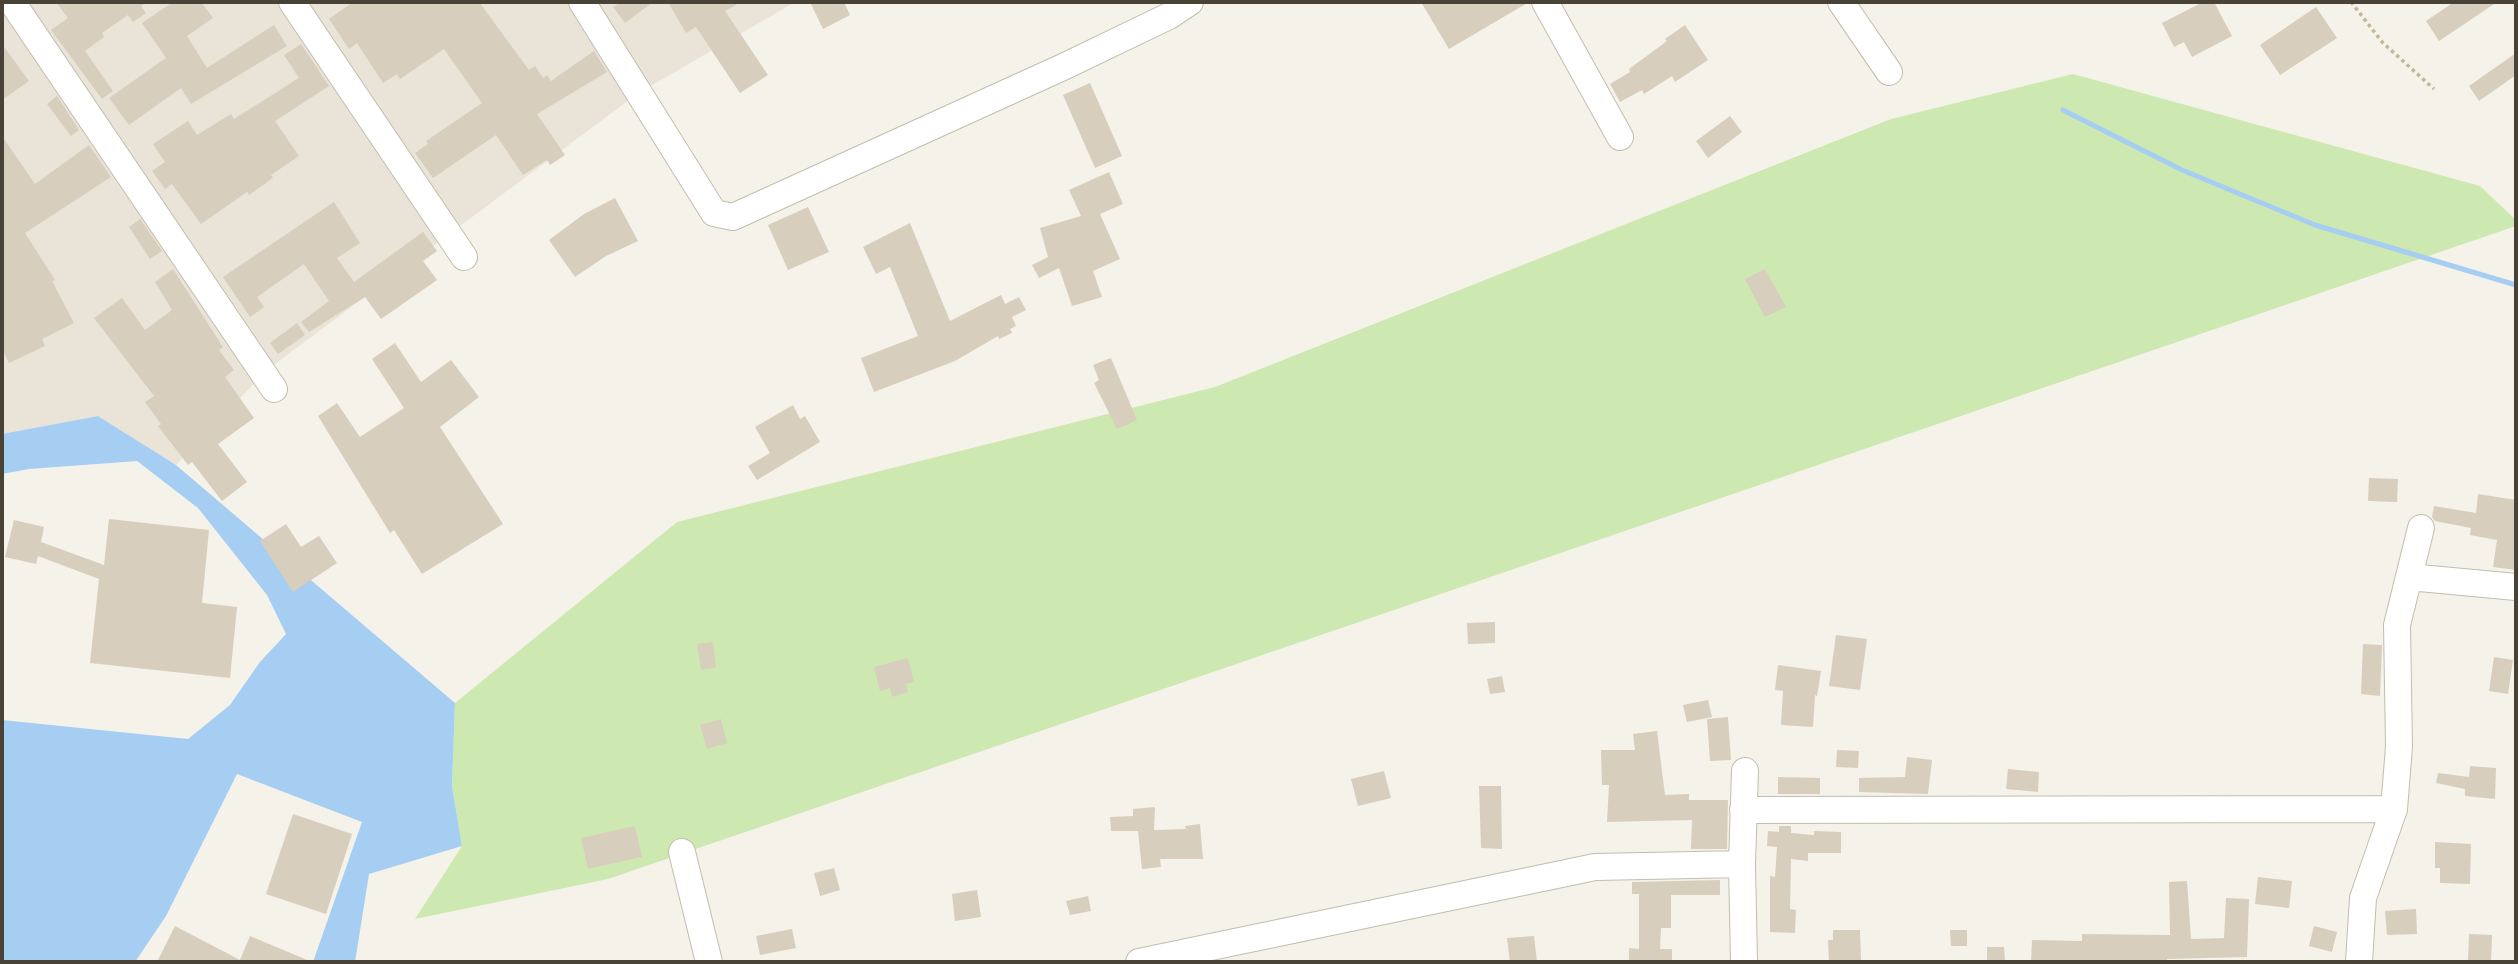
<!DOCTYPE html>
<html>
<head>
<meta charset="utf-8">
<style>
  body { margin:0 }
  #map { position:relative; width:2518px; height:964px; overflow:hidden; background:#f5f2e9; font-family:Figtree,sans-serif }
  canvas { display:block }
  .frame { position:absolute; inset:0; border:4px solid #494337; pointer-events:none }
</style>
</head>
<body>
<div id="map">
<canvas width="2518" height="964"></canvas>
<div class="frame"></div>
</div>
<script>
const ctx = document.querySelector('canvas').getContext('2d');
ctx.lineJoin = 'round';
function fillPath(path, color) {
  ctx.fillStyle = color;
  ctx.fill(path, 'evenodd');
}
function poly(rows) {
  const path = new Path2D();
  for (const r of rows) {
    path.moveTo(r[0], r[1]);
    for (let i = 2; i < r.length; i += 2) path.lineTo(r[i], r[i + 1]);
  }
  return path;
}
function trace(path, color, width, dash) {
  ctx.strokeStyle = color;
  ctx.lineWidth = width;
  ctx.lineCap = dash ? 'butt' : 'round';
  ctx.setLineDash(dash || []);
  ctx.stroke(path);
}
fillPath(poly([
  [2,2,795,2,637,94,267,370,176,465,98,416,2,434]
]), '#e9e4d7');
fillPath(poly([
  [2073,74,2480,186,2516,220,2516,226,608,879,415,919,462,846,452,786,455,703,677,522,1215,387,1891,119]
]), '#cde9b1');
fillPath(poly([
  [98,416,176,465,455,703,452,786,462,846,369,874,355,962,313,962,362,822,237,774,166,916,135,962,2,962,2,720,188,739,230,705,260,662,286,634,267,595,198,508,137,461,29,469,2,474,2,434]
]), '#a5cef2');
trace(poly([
  [2063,110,2182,170,2315,225,2516,285]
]), '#a5cef2', 5);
fillPath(poly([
  [56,2,147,2,141,6,146,13,133,22,128,15,102,33,104,37,85,51,113,91,102,99,51,30,68,18],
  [173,2,201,2,213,18,187,36,207,68,274,25,287,46,191,104,181,88,129,125,109,98,166,58,142,23],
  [353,2,479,2,529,70,535,66,543,78,547,75,551,81,594,51,607,72,537,114,565,155,550,165,547,160,523,175,496,135,433,178,415,153,428,144,426,141,482,103,444,49,400,79,397,74,383,83,357,43,349,49,329,19],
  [621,2,653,2,625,23,613,7],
  [668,2,741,2,725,11,768,75,740,93,696,27,686,33],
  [810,2,844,2,850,15,823,29],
  [1421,2,1529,2,1449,49],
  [2203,2,2214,2,2232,36,2192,57,2184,42,2174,47,2162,23],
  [2454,2,2497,2,2439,41,2426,21],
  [2316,7,2337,38,2280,75,2260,45],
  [1685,25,1708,60,1675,82,1672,76,1644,94,1642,90,1620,102,1610,84,1630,72,1629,69,1667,41,1665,39],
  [2,44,29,81,2,100],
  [301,44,329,86,275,121,299,156,271,175,273,178,249,195,247,192,201,224,172,184,165,189,152,171,165,162,153,144,188,121,197,135,231,114,234,119,299,78,284,55],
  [2516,53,2516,75,2479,101,2469,86],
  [1090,83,1122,156,1095,168,1063,95],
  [57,96,79,130,71,136,47,104],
  [1730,116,1742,132,1708,158,1696,141],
  [2,136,35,184,89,145,111,177,25,233,55,280,52,281,74,323,42,339,45,346,9,363,2,348],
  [1109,172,1123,204,1100,214,1120,259,1093,271,1102,297,1072,306,1059,268,1039,278,1032,265,1048,257,1040,228,1081,216,1069,190],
  [615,198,638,241,606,256,575,277,549,240,584,214],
  [334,202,360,243,337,258,354,282,423,232,437,251,423,261,437,280,381,319,365,297,309,332,301,322,329,301,304,264,257,297,264,307,250,317,223,277],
  [808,207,829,252,788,270,768,225],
  [140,219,162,251,150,259,129,227],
  [910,223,950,321,1001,295,1005,304,1019,297,1026,310,1012,317,1016,326,1010,329,1012,333,999,339,998,336,955,361,874,392,861,358,918,336,890,267,876,274,863,247],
  [173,269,223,347,219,350,234,370,225,377,254,418,218,444,247,482,222,501,192,462,188,465,158,426,161,424,145,402,154,396,94,318,122,298,145,330,172,310,155,282],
  [1765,269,1786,307,1765,317,1745,279],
  [297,323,305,335,278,354,270,343],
  [395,343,421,382,451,360,479,397,440,427,503,524,422,574,394,530,390,533,318,416,337,403,360,437,404,408,372,359],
  [1111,358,1137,420,1117,429,1094,383,1099,380,1093,365],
  [793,405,800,419,805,416,820,442,757,480,748,466,770,453,755,427],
  [2369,478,2398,479,2397,502,2368,501],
  [2478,494,2516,500,2516,570,2493,567,2497,540,2470,535,2471,528,2435,521,2432,517,2434,506,2476,513],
  [109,519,209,530,202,603,237,607,230,678,90,663,99,579,38,556,36,564,5,557,14,520,44,527,41,542,104,565],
  [286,524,301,547,319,536,337,563,293,592,260,541],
  [1495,622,1495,643,1468,644,1467,623],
  [1836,635,1867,639,1860,690,1829,686],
  [713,642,716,668,701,670,697,644],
  [2363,644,2382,645,2380,696,2361,694],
  [2494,657,2513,660,2508,694,2489,691],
  [908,658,914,682,906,684,908,692,892,697,890,688,880,691,874,667],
  [1778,665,1821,671,1817,696,1815,695,1813,727,1781,725,1783,691,1775,690],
  [1502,676,1505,692,1490,694,1487,679],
  [1708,700,1712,717,1687,722,1683,705],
  [1728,717,1731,760,1710,761,1707,719],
  [721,719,727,743,707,749,700,725],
  [1657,731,1665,795,1689,794,1689,800,1728,800,1727,849,1691,849,1692,820,1607,822,1609,785,1602,785,1601,750,1635,750,1633,734],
  [1837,750,1859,751,1858,768,1836,767],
  [1907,757,1932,760,1928,794,1859,792,1859,778,1905,777],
  [2470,766,2496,768,2495,799,2465,796,2465,789,2436,783,2438,773,2469,777],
  [2008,769,2039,772,2038,792,2006,789],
  [1384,771,1391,798,1358,806,1351,779],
  [1778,777,1820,778,1820,794,1778,794],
  [1479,786,1501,786,1502,849,1481,848],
  [1155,807,1154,830,1186,829,1185,826,1200,824,1203,859,1160,859,1161,867,1142,869,1138,831,1111,831,1110,817,1133,816,1133,809],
  [293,814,352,834,326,914,266,894],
  [635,826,642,857,588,869,581,838],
  [1779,826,1791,826,1791,833,1814,835,1814,831,1841,832,1841,853,1808,853,1808,861,1791,859,1790,909,1796,910,1795,933,1770,932,1770,876,1775,877,1777,847,1767,846,1768,831,1779,832],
  [2435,842,2471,844,2470,884,2440,883,2440,868,2435,868],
  [834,868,840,890,820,896,814,873],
  [2258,877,2292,881,2289,908,2255,904],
  [1720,880,1720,895,1671,895,1671,928,1661,928,1660,949,1672,949,1672,962,1629,962,1629,948,1639,949,1639,894,1632,894,1632,882],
  [2187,881,2191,939,2224,938,2226,898,2249,899,2247,957,2167,959,2167,962,2031,962,2032,940,2082,941,2082,934,2170,935,2169,882],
  [977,890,981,917,955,921,952,894],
  [1088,896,1091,911,1070,915,1066,901],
  [2416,909,2417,934,2387,935,2385,911],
  [175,926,240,960,250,936,312,962,157,962],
  [2314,926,2337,932,2332,952,2309,946],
  [792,929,796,948,760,955,756,936],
  [1833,930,1860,930,1861,962,1829,962,1828,940,1833,940],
  [1950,930,1967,930,1967,946,1951,946],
  [2469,934,2492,935,2491,962,2468,962],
  [1534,936,1537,962,1510,962,1507,938],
  [1987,947,2004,947,2005,962,1987,962]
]), '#d7cebe');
const minor = poly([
  [12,2,274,389],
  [292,2,464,257],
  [582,2,714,213,733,217,1063,67,1169,16,1190,2],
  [1545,2,1620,137],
  [1841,2,1889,72],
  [2409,577,2516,587],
  [1743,810,2394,809],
  [682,852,709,962],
  [1139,962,1595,867,1742,864],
  [1744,962,1742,864,1745,771],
  [2359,962,2363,898,2394,809,2399,747,2397,625,2421,528]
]);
trace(minor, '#c3bdae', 28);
trace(poly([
  [2351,2,2383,43,2434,89]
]), '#c2b79c', 3.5, [3.5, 3.5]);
trace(minor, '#fff', 26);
</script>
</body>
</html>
